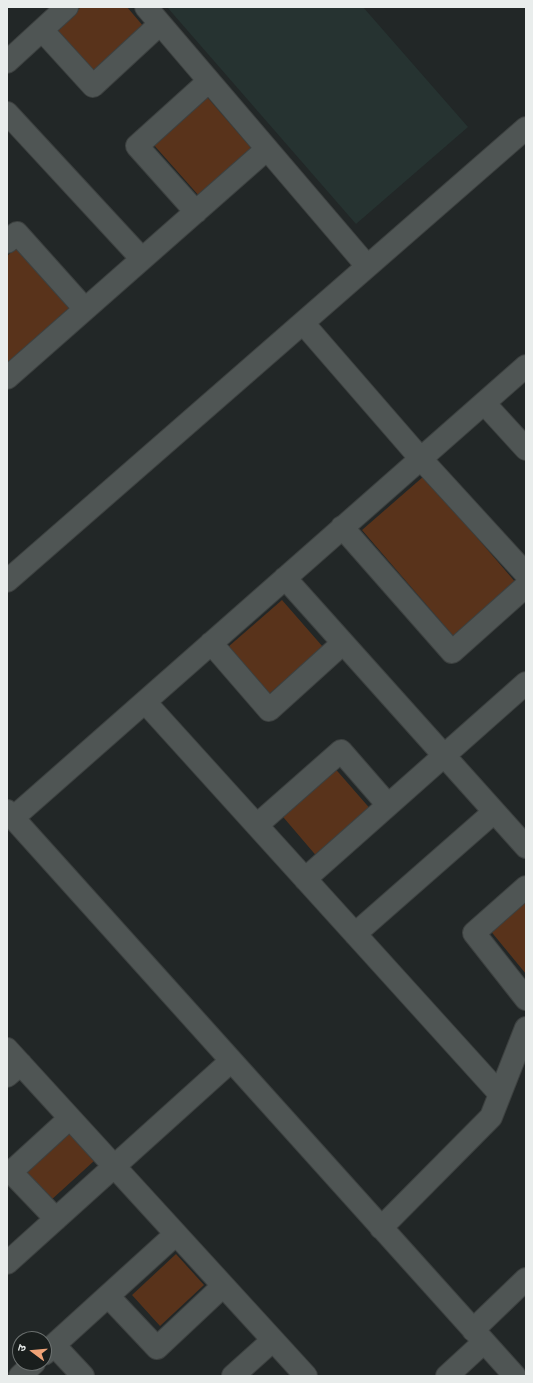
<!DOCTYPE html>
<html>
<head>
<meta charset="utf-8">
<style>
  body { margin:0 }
  #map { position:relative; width:533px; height:1383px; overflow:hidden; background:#222727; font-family:"PT Sans Narrow","Noto Sans Devanagari",sans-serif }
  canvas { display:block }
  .frame { position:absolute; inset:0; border:8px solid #e9edec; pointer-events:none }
  .north { position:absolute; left:12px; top:1331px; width:40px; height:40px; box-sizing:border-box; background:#191e1d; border:1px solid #6c7170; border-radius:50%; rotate:286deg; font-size:11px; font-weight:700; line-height:16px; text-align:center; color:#e9edec }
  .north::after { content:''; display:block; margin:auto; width:14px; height:18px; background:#efa377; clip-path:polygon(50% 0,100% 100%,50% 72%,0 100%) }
</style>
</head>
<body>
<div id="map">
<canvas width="533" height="1383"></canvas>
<div class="frame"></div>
<div class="north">उ</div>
</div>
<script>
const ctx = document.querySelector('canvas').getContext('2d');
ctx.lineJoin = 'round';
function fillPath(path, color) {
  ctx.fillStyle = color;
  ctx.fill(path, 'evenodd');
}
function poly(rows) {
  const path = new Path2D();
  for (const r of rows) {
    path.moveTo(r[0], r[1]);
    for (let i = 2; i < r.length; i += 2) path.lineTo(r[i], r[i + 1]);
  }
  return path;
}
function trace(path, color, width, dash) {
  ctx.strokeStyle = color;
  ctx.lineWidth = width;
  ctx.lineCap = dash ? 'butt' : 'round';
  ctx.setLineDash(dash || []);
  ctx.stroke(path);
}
fillPath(poly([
  [167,7,363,7,468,127,356,224]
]), '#263331');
fillPath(poly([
  [81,7,127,7,144,27,93,74,55,30],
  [207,97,253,150,200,197,153,144],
  [16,248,70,307,7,365,7,256],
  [424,476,517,584,455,638,362,530],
  [282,600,323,647,269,694,228,647],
  [332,765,373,812,319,859,278,811],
  [526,897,526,974,489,929],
  [67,1130,94,1161,50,1201,22,1170],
  [176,1254,204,1285,160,1326,132,1295]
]), '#59331b');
const minor = poly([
  [146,7,367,266],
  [42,30,93,86,160,24],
  [7,62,67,7],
  [7,113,142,259],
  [196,212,137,146,209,81],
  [7,242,17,233,85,309],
  [303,323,421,459,526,574],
  [7,378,267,149],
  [484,403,526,449],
  [342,527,452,652,526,586],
  [285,578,526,847],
  [7,581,526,128],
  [211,643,269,710,343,643],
  [145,702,500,1094],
  [7,811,515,1376],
  [13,818,526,366],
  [257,825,341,751,388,805],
  [305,879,526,683],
  [526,887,474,933,526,999],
  [355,934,494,812],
  [7,1049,306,1376],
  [7,1076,21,1064],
  [56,1219,11,1172,70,1118],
  [381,1228,491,1117,526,1028],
  [7,1263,231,1061],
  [108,1296,157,1348,223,1286],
  [473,1330,526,1279],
  [54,1345,83,1376],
  [44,1354,176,1234],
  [20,1376,34,1363],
  [233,1376,273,1340],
  [447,1376,484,1342]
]);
trace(minor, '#3d4140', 24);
trace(minor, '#4f5554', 22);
</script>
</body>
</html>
